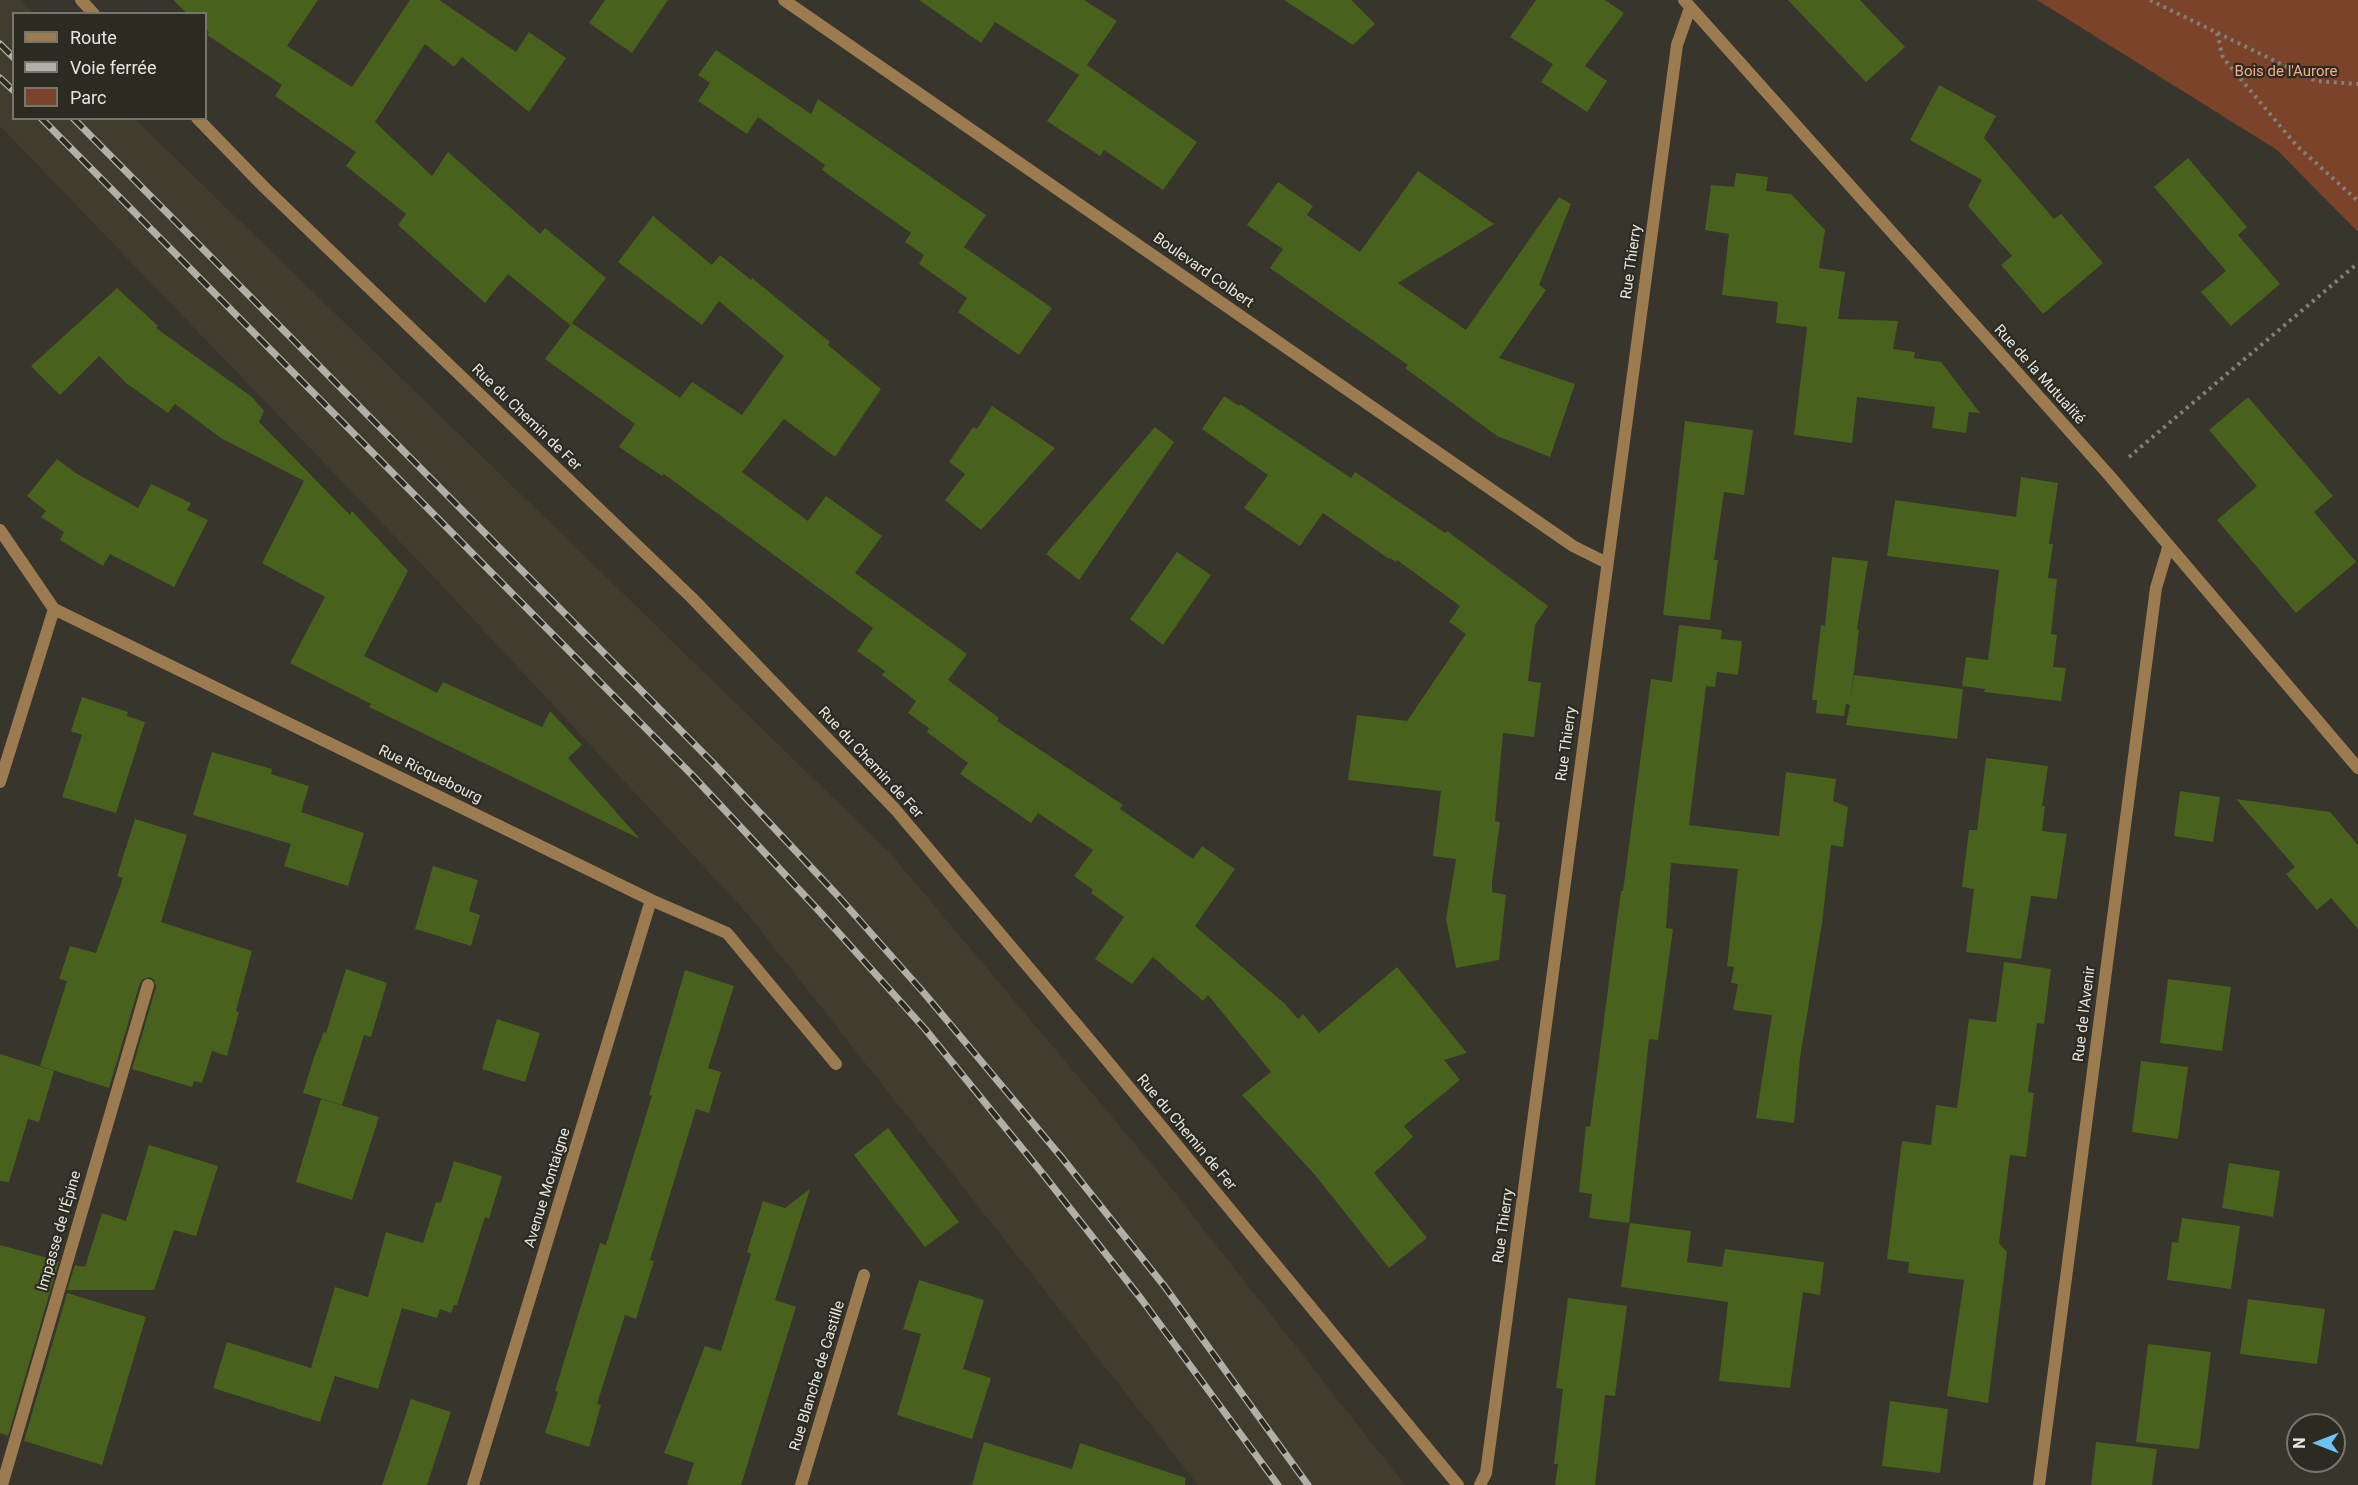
<!DOCTYPE html>
<html>
<head>
<meta charset="utf-8">
<style>
  body { margin:0 }
  #map { position:relative; width:2358px; height:1485px; overflow:hidden; background:#37352c; font-family:Roboto,sans-serif }
  canvas { display:block }
  .legend { position:absolute; left:12px; top:12px; width:195px; height:108px; box-sizing:border-box; background:#2c2b22; border:2px solid #76756e; margin:0; padding:8px 10px; list-style:none; font-size:18px; color:#e6e5df }
  .legend li { display:flex; align-items:center; gap:12px; height:30px }
  .legend b { width:30px; border:2px solid #76756e }
  .north { position:absolute; left:2286px; top:1413px; width:60px; height:60px; box-sizing:border-box; background:#2c2b22; border:2px solid #76756e; border-radius:50%; rotate:270deg; font-size:16px; font-weight:700; line-height:24px; text-align:center; color:#e6e5df }
  .north::after { content:''; display:block; margin:auto; width:21px; height:27px; background:#6dc2f3; clip-path:polygon(50% 0,100% 100%,50% 72%,0 100%) }
</style>
</head>
<body>
<div id="map">
<canvas width="2358" height="1485"></canvas>
<ul class="legend">
<li><b style="height:8px;background:#9c7b51"></b>Route</li>
<li><b style="height:8px;background:#b0afa8"></b>Voie ferrée</li>
<li><b style="height:16px;background:#7b4329"></b>Parc</li>
</ul>
<div class="north">N</div>
</div>
<script>
const ctx = document.querySelector('canvas').getContext('2d');
ctx.lineJoin = 'round';
function fillPath(path, color) {
  ctx.fillStyle = color;
  ctx.fill(path, 'evenodd');
}
function poly(rows) {
  const path = new Path2D();
  for (const r of rows) {
    path.moveTo(r[0], r[1]);
    for (let i = 2; i < r.length; i += 2) path.lineTo(r[i], r[i + 1]);
  }
  return path;
}
function trace(path, color, width, dash) {
  ctx.strokeStyle = color;
  ctx.lineWidth = width;
  ctx.lineCap = dash ? 'butt' : 'round';
  ctx.setLineDash(dash || []);
  ctx.stroke(path);
}
function drawText(font, color, halo, rows, align = 'center') {
  ctx.font = font + ' Roboto,sans-serif';
  ctx.lineWidth = 4.5;
  ctx.setLineDash([]);
  ctx.textBaseline = 'middle';
  ctx.strokeStyle = halo;
  ctx.fillStyle = color;
  for (const [text, x, y, turn = 0] of rows) {
    ctx.save();
    ctx.translate(x, y);
    ctx.rotate((+turn || 0) * Math.PI / 180);
    ctx.textAlign = isNaN(turn) ? turn : align;
    if (halo) ctx.strokeText(text, 0, 0);
    ctx.fillText(text, 0, 0);
    ctx.restore();
  }
}
fillPath(poly([
  [0,0,20,0,33,13,14,14,14,118,135,119,890,853,1161,1175,1405,1485,1198,1485,746,912,429,572,0,126]
]), '#403d2e');
fillPath(poly([
  [2037,0,2358,0,2358,232,2277,150]
]), '#7b4329');
fillPath(poly([
  [173,0,318,0,287,46,352,87,410,0,439,0,516,52,529,32,566,58,529,112,462,57,454,67,425,44,375,122,432,176,448,152,540,234,545,228,606,278,572,323,680,398,692,382,742,415,784,356,719,301,702,325,618,262,653,216,712,265,720,255,751,280,752,278,830,342,828,345,881,389,835,457,784,419,742,472,808,521,826,496,882,536,855,573,967,654,948,680,999,718,997,721,1123,805,1120,809,1193,859,1202,846,1235,869,1195,926,1285,1004,1298,1019,1303,1014,1319,1033,1397,967,1467,1053,1444,1060,1460,1080,1404,1126,1413,1137,1374,1173,1427,1238,1389,1268,1315,1175,1242,1095,1271,1072,1208,995,1203,1001,1153,957,1132,984,1095,959,1124,917,1091,893,1093,890,1074,876,1093,850,1038,813,1031,823,960,774,968,763,927,732,929,728,908,713,916,701,882,675,885,671,857,651,873,628,664,474,662,476,619,447,635,424,545,359,572,323,570,325,508,274,485,303,398,225,406,214,346,166,356,152,275,96,282,85,207,35,209,32,206,29,206,14,188,14],
  [605,0,668,0,632,53,589,23],
  [919,0,1084,0,1117,21,1087,65,1197,142,1163,190,1104,150,1100,156,1047,121,1079,75,995,22,981,43],
  [1284,0,1351,0,1375,24,1353,45],
  [1536,0,1605,0,1624,13,1585,66,1607,81,1587,112,1541,82,1553,64,1510,37],
  [1788,0,1860,0,1905,47,1866,82],
  [716,50,811,114,818,99,986,215,964,247,1052,308,1019,355,958,312,967,298,919,264,924,255,905,242,911,233,822,170,825,165,758,117,747,134,698,101,710,83,698,75],
  [1939,85,1996,116,1984,138,2054,219,2061,214,2103,263,2043,314,2001,265,2012,256,1968,206,1982,180,1910,140],
  [2188,158,2247,227,2238,235,2280,284,2231,326,2201,292,2226,271,2154,187],
  [1418,171,1494,224,1398,283,1466,330,1559,197,1571,204,1539,285,1546,290,1499,358,1575,384,1550,457,1497,436,1405,368,1408,365,1270,268,1283,249,1247,225,1278,182,1313,206,1307,215,1360,252],
  [1736,173,1768,177,1766,191,1791,194,1825,230,1819,268,1845,272,1838,319,1898,321,1893,349,1915,352,1914,358,1941,362,1980,413,1969,412,1966,433,1932,428,1935,407,1857,397,1852,443,1794,435,1807,327,1776,323,1778,302,1722,295,1729,234,1705,230,1711,185,1734,187],
  [117,288,158,326,156,328,252,397,264,411,259,422,350,515,352,511,408,571,364,656,437,693,443,682,542,727,550,711,582,745,568,758,640,839,369,707,371,704,290,663,325,597,262,563,304,481,221,438,175,404,168,413,126,383,99,356,60,395,31,366],
  [1224,396,1239,406,1240,404,1351,478,1355,472,1445,533,1447,531,1548,606,1535,625,1528,681,1541,683,1534,737,1503,733,1495,821,1500,822,1492,882,1492,892,1506,895,1499,960,1456,968,1446,919,1456,859,1433,856,1441,791,1348,780,1357,715,1407,721,1466,634,1449,622,1460,606,1397,560,1396,562,1390,558,1389,559,1323,513,1300,546,1244,508,1268,475,1202,429],
  [2248,397,2333,496,2314,512,2356,562,2296,613,2217,520,2257,486,2209,430],
  [992,406,1055,448,981,530,945,500,965,474,949,462,973,427,977,429],
  [1685,421,1753,430,1744,495,1724,492,1714,560,1718,560,1710,620,1663,615],
  [1155,427,1174,442,1079,580,1046,554],
  [57,459,74,472,138,508,151,484,191,503,187,510,208,520,174,587,110,554,103,566,60,540,64,532,41,517,46,511,27,496],
  [2021,477,2058,483,2049,544,2053,544,2048,578,2057,579,2051,634,2057,635,2053,667,2066,668,2061,701,1984,692,1985,689,1962,686,1966,657,1988,660,1999,570,1887,556,1895,500,2016,517],
  [1177,552,1211,575,1163,645,1130,619],
  [1832,557,1868,561,1857,629,1859,630,1850,703,1854,675,1963,689,1957,739,1846,725,1850,705,1846,704,1844,716,1816,713,1817,700,1812,700,1821,625,1825,626],
  [1679,625,1722,630,1721,639,1742,641,1738,675,1717,672,1715,687,1706,686,1689,825,1779,836,1786,772,1836,779,1833,801,1848,807,1843,847,1831,845,1822,923,1800,1058,1794,1123,1756,1118,1772,1015,1733,1010,1738,984,1731,983,1734,967,1727,966,1738,869,1671,863,1666,928,1673,929,1658,1040,1649,1039,1629,1223,1589,1218,1592,1194,1579,1192,1586,1126,1590,1127,1617,920,1621,891,1623,891,1651,679,1672,682],
  [82,697,128,712,127,716,145,722,116,813,62,797,82,735,71,731],
  [212,752,272,769,271,774,309,786,301,812,364,833,348,886,284,866,291,844,193,815],
  [1986,758,2048,766,2042,806,2045,806,2042,831,2067,834,2057,899,2031,896,2021,959,1966,952,1974,889,1962,887,1969,830,1977,830],
  [2180,791,2220,797,2213,842,2174,836],
  [2236,799,2330,812,2358,845,2358,929,2331,898,2317,910,2286,874,2295,867],
  [135,819,187,835,161,922,252,951,236,1011,239,1012,227,1056,212,1051,202,1083,194,1081,192,1087,132,1069,156,987,154,980,150,977,143,979,140,983,109,1088,40,1066,67,981,59,979,70,946,96,953,123,878,117,876],
  [433,866,478,880,469,911,480,915,471,946,415,929],
  [2004,962,2051,969,2044,1024,2037,1023,2028,1092,2034,1093,2026,1157,2010,1155,1999,1243,2007,1252,1988,1403,1947,1396,1964,1280,1908,1273,1909,1262,1887,1259,1902,1141,1931,1145,1936,1105,1957,1108,1969,1019,1996,1022],
  [346,969,387,983,371,1037,364,1035,342,1105,303,1093,314,1057,324,1032,326,1033],
  [685,970,734,986,708,1068,721,1072,709,1113,696,1109,650,1260,654,1261,636,1319,625,1315,597,1404,601,1405,589,1447,545,1433,558,1392,555,1391,600,1243,606,1245,652,1096,649,1095],
  [2168,979,2231,987,2222,1051,2160,1043],
  [497,1019,540,1033,525,1082,482,1069],
  [0,1054,54,1071,39,1122,28,1119,9,1182,0,1181],
  [2141,1061,2188,1067,2178,1139,2132,1132],
  [321,1099,379,1117,352,1200,296,1182],
  [888,1128,959,1222,925,1247,854,1155],
  [149,1145,218,1166,196,1236,174,1230,154,1290,67,1290,75,1265,85,1267,102,1213,126,1221],
  [454,1161,502,1176,489,1219,485,1217,457,1305,454,1305,451,1313,440,1309,437,1318,402,1308,378,1389,335,1376,320,1422,213,1388,227,1342,311,1368,335,1287,368,1297,386,1232,423,1243,436,1202,441,1203],
  [2229,1163,2280,1171,2273,1217,2222,1208],
  [810,1189,775,1300,796,1307,741,1485,687,1485,694,1463,664,1453,705,1346,721,1351,751,1254,747,1252,763,1201,785,1208],
  [2182,1218,2240,1226,2231,1289,2167,1280,2172,1242,2178,1243],
  [1630,1223,1691,1231,1687,1262,1722,1267,1725,1249,1824,1262,1820,1295,1803,1292,1790,1388,1719,1381,1728,1302,1621,1287],
  [0,1245,59,1261,8,1436,0,1433],
  [919,1280,984,1300,963,1369,991,1378,972,1439,897,1415,921,1334,903,1329],
  [67,1293,146,1317,102,1465,24,1441],
  [1568,1298,1627,1306,1615,1396,1605,1395,1595,1485,1555,1485,1558,1464,1554,1464,1563,1389,1556,1388],
  [2248,1299,2325,1309,2317,1364,2240,1354],
  [2148,1344,2211,1352,2199,1449,2136,1442],
  [411,1399,451,1412,427,1485,382,1485],
  [1890,1401,1948,1409,1940,1473,1882,1466],
  [984,1442,1072,1469,1080,1443,1186,1478,1185,1485,972,1485],
  [2096,1442,2157,1449,2152,1485,2091,1485]
]), '#48611c');
trace(poly([
  [2150,0,2316,81,2358,84],
  [2217,33,2223,58,2297,146,2358,201],
  [2129,457,2358,263]
]), '#817f78', 4, [3, 4.5]);
trace(poly([
  [2,1485,148,985]
]), '#9c7b51', 12);
trace(poly([
  [81,0,94,14],
  [784,0,1573,546,1607,563],
  [1684,0,2108,474,2358,768],
  [197,118,264,187,692,598,895,809,1095,1046,1458,1485],
  [0,530,54,609,651,900,727,933,836,1064],
  [0,782,54,609],
  [473,1485,651,900],
  [801,1485,864,1275],
  [1480,1485,1486,1473,1677,45,1690,8],
  [2039,1485,2156,588,2168,548]
]), '#9c7b51', 12);
const rail = poly([
  [0,44,14,58],
  [0,78,14,91],
  [41,118,693,776,819,911,925,1029,1043,1174,1142,1300,1278,1485],
  [73,118,714,764,838,896,924,993,1063,1159,1165,1287,1308,1485]
]);
trace(rail, '#b0afa8', 7);
trace(rail, '#2c2b22', 4.5, [14]);
drawText('15px', '#f8ab88', '#2c2b22', [
  ["Bois de l'Aurore",2286,72]
]);
drawText('15px', '#e6e5df', '#2c2b22', [
  ["Rue Thierry",1632,262,-82],
  ["Boulevard Colbert",1203,271,35],
  ["Rue de la Mutualité",2039,375,48],
  ["Rue du Chemin de Fer",526,418,44],
  ["Rue Thierry",1567,744,-82],
  ["Rue du Chemin de Fer",870,763,47],
  ["Rue Ricquebourg",430,775,26],
  ["Rue de l'Avenir",2085,1014,-83],
  ["Rue du Chemin de Fer",1186,1133,50],
  ["Avenue Montaigne",548,1188,-73],
  ["Rue Thierry",1504,1226,-82],
  ["Impasse de l'Épine",60,1231,-74],
  ["Rue Blanche de Castille",818,1376,-73]
]);
</script>
</body>
</html>
